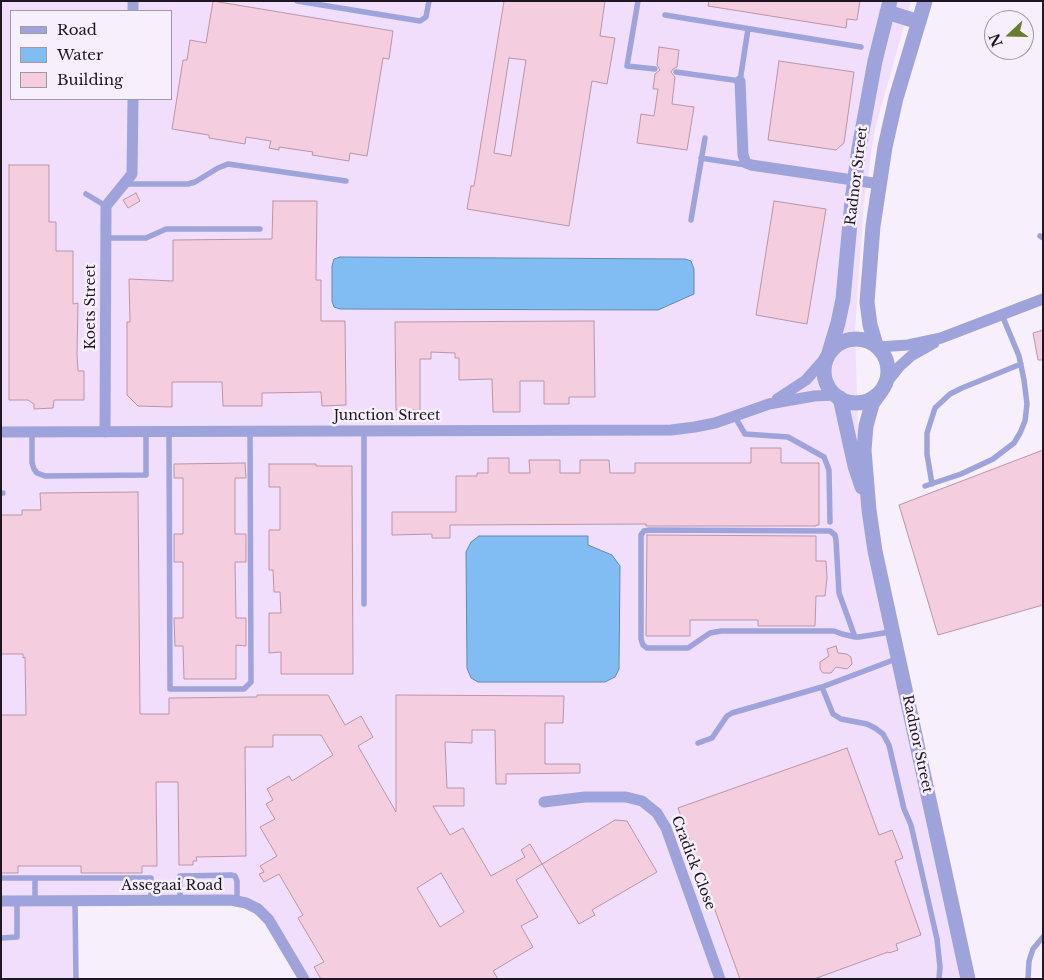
<!DOCTYPE html>
<html>
<head>
<meta charset="utf-8">
<style>
  body { margin:0 }
  #map { position:relative; width:1044px; height:980px; overflow:hidden; background:#f7effb; font-family:"Libre Baskerville",serif }
  canvas { display:block }
  .frame { position:absolute; inset:0; border:2px solid #1e1722; pointer-events:none }
  .legend { position:absolute; left:10px; top:10px; width:162px; height:90px; box-sizing:border-box; background:#f7effb; border:1px solid #a099a4; margin:0; padding:6px 9px; list-style:none; font-size:15px; color:#1e1722 }
  .legend li { display:flex; align-items:center; gap:10px; height:25px }
  .legend b { width:25px; border:1px solid #a099a4 }
  .north { position:absolute; left:984px; top:10px; width:50px; height:50px; box-sizing:border-box; background:#f7effb; border:1px solid #a099a4; border-radius:50%; rotate:249deg; font-size:14px; font-weight:700; line-height:20px; text-align:center; color:#1e1722 }
  .north::after { content:''; display:block; margin:auto; width:18px; height:22px; background:#677e2f; clip-path:polygon(50% 0,100% 100%,50% 72%,0 100%) }
</style>
</head>
<body>
<div id="map">
<canvas width="1044" height="980"></canvas>
<div class="frame"></div>
<ul class="legend">
<li><b style="height:6px;background:#9ea3dc"></b>Road</li>
<li><b style="height:14px;background:#81bcf2"></b>Water</li>
<li><b style="height:14px;background:#f4cddf"></b>Building</li>
</ul>
<div class="north">N</div>
</div>
<script>
const ctx = document.querySelector('canvas').getContext('2d');
ctx.lineJoin = 'round';
function fillPath(path, color) {
  ctx.fillStyle = color;
  ctx.fill(path, 'evenodd');
}
function poly(rows) {
  const path = new Path2D();
  for (const r of rows) {
    if (r.length === 3) {
      path.moveTo(r[0] + r[2], r[1]);
      path.arc(r[0], r[1], r[2], 0, 2 * Math.PI);
      continue;
    }
    path.moveTo(r[0], r[1]);
    for (let i = 2; i < r.length; i += 2) path.lineTo(r[i], r[i + 1]);
  }
  return path;
}
function trace(path, color, width, dash) {
  ctx.strokeStyle = color;
  ctx.lineWidth = width;
  ctx.lineCap = dash ? 'butt' : 'round';
  ctx.setLineDash(dash || []);
  ctx.stroke(path);
}
function drawText(font, color, halo, rows, align = 'center') {
  ctx.font = font + ' "Libre Baskerville",serif';
  ctx.lineWidth = 5;
  ctx.setLineDash([]);
  ctx.textBaseline = 'middle';
  ctx.strokeStyle = halo;
  ctx.fillStyle = color;
  for (const [text, x, y, turn = 0] of rows) {
    ctx.save();
    ctx.translate(x, y);
    ctx.rotate((+turn || 0) * Math.PI / 180);
    ctx.textAlign = isNaN(turn) ? turn : align;
    if (halo) ctx.strokeText(text, 0, 0);
    ctx.fillText(text, 0, 0);
    ctx.restore();
  }
}
fillPath(poly([
  [1,1,911,1,875,129,864,201,855,331,858,428,868,510,970,979,305,979,252,904,75,900,77,979,1,979],
  [11,11,171,11,171,99,11,99]
]), '#f1defc');
const water = poly([
  [340,257,685,259,691,261,694,269,694,294,658,310,340,309,334,307,332,301,332,266,334,259,340,257],
  [479,536,588,536,588,545,612,555,620,566,619,669,615,677,605,682,478,682,471,678,467,668,466,552,471,542,479,536]
]);
fillPath(water, '#81bcf2');
trace(water, '#638ab4', 1);
const building = poly([
  [213,1,393,31,389,59,383,58,367,156,350,153,349,161,312,155,313,152,279,147,279,150,269,148,271,141,246,137,245,144,209,138,209,135,172,129,183,60,187,60,190,40,206,43,213,1],
  [504,1,605,1,600,36,615,38,610,67,607,84,592,81,569,226,467,209,471,186,474,186,504,1],
  [509,58,526,60,511,156,494,153,509,58],
  [709,1,860,1,857,20,847,19,846,28,708,6,709,1],
  [659,47,679,50,677,67,673,69,671,72,675,77,672,104,694,107,687,150,637,143,641,114,654,116,658,89,653,89,655,74,660,70,657,65,659,47],
  [779,61,854,72,844,143,836,150,768,140,779,61],
  [9,165,49,165,49,222,56,222,56,251,73,251,73,304,78,303,77,355,78,371,84,371,84,400,54,400,53,408,34,409,34,404,28,400,9,400,9,165],
  [136,193,140,201,128,208,123,200,136,193],
  [273,201,317,201,316,280,321,280,321,321,345,321,346,405,322,406,321,392,262,393,262,406,223,406,222,382,172,382,172,407,138,406,127,395,127,322,130,322,129,279,173,281,173,240,272,239,273,201],
  [774,201,826,209,807,324,756,315,774,201],
  [594,321,595,397,569,397,569,404,544,404,544,381,520,381,520,412,493,412,492,379,459,380,459,358,455,358,455,353,431,352,431,359,420,359,420,410,396,410,395,322,594,321],
  [1043,330,1043,360,1038,360,1033,333,1043,330],
  [751,448,781,448,781,463,819,463,819,525,816,525,816,526,646,526,646,524,450,525,450,538,432,538,432,534,392,535,392,512,456,512,456,476,477,476,477,473,488,473,488,458,509,458,509,473,530,473,529,460,560,460,560,473,580,473,580,460,609,460,610,473,635,473,635,463,751,463,751,448],
  [1043,450,1043,605,938,635,899,505,1043,450],
  [245,463,246,478,235,478,235,534,246,534,246,562,235,562,236,618,246,618,246,646,236,645,236,679,184,679,183,646,175,646,174,618,183,618,183,562,174,562,174,534,183,534,183,478,174,478,174,464,245,463],
  [269,464,316,464,316,466,352,466,353,674,281,674,281,652,269,653,269,613,281,613,280,592,274,592,273,570,269,570,269,530,280,530,280,487,269,487,269,464],
  [138,492,140,714,169,714,169,698,257,697,257,695,328,695,345,725,361,716,373,737,358,746,396,812,396,695,564,696,563,723,545,723,545,764,580,764,580,773,506,774,506,784,496,784,495,730,472,730,472,743,445,742,447,788,464,788,464,806,433,806,450,835,463,828,491,876,525,857,521,850,530,844,542,864,516,880,538,917,521,926,533,947,493,971,498,979,321,979,314,967,324,962,298,918,303,915,279,874,264,882,259,874,264,872,260,866,277,856,260,827,275,819,266,804,273,800,267,789,289,776,292,781,333,755,321,735,273,735,273,747,245,747,246,856,196,857,197,861,193,861,193,865,179,865,178,782,156,782,157,866,142,866,142,873,81,873,81,866,18,866,18,873,1,873,1,715,26,715,25,657,23,658,23,654,1,654,1,515,22,515,22,510,41,510,40,493,138,492],
  [441,873,464,912,440,927,417,888,441,873],
  [647,535,816,536,816,561,826,561,827,578,825,596,816,596,815,626,758,626,758,620,690,620,690,636,646,636,647,535],
  [836,646,838,653,847,654,851,657,852,664,847,669,836,667,831,673,823,673,820,669,820,662,829,656,827,649,836,646],
  [847,748,879,835,892,830,903,858,895,861,921,935,896,944,898,950,889,953,888,952,814,979,740,979,678,808,847,748],
  [615,820,627,821,657,872,592,910,595,915,579,924,542,864,615,820]
]);
fillPath(building, '#f4cddf');
trace(building, '#b996a7', 1);
trace(poly([
  [297,1,420,21,426,17,429,1],
  [638,1,627,66,655,69],
  [665,15,861,47],
  [676,72,740,81,748,29],
  [701,158,746,165],
  [124,184,188,184,195,182,218,168,228,164,346,181],
  [86,194,106,206],
  [691,220,705,138],
  [1040,236,1043,238],
  [106,238,146,238,166,229,260,229],
  [735,417,745,434,788,437,824,457,829,470,830,522],
  [364,431,364,604],
  [32,432,32,463,34,469,37,473,45,476,146,475,146,432],
  [169,432,170,689,244,689,251,682,250,431],
  [932,484,927,454,927,433,935,408,950,394,962,388,1021,364],
  [925,486,961,474,993,459,1014,443,1020,433,1025,421,1027,404,1024,380,1019,356,1002,315],
  [1,493,3,493],
  [855,637,839,593,836,540,835,535,830,531,649,530,644,531,641,535,641,639,643,645,647,648,688,648,710,633,721,631,834,631,842,634,855,637,859,637,890,632],
  [822,687,833,714,841,719,867,724,875,728,883,734,889,745,904,809,911,825,937,939,940,967,939,979],
  [698,743,712,738,727,716,732,713,822,687,896,659],
  [1,878,151,878,151,901],
  [35,901,35,878],
  [75,901,76,979],
  [180,901,180,876,231,875,235,876,237,881,237,901],
  [1,938,17,937,17,901],
  [1028,979,1029,961,1033,949,1043,937]
]), '#9ea3dc', 5.5);
trace(poly([
  [133,11,133,1],
  [740,81,743,155,746,163,751,165,880,184],
  [878,347,908,345,941,338,1043,299],
  [883,387,899,367,911,356,934,343],
  [777,399,806,380,828,355],
  [1,432,671,430,695,427,715,423,769,404,814,396,835,395],
  [105,432,106,206,132,174,133,99],
  [544,802,585,797,626,797,642,801,657,813,666,828,720,979],
  [1,901,231,900,246,903,258,909,269,920,304,979]
]), '#9ea3dc', 11);
trace(poly([
  [887,12,919,22],
  [856,371,32],
  [876,345,870,325,867,302,873,226,885,147,896,98,925,1],
  [829,353,838,323,843,299,852,201,859,148,875,61,890,1],
  [882,390,872,404,866,426,864,450,869,510,875,551,968,979],
  [840,398,855,466,862,487]
]), '#9ea3dc', 15);
drawText('14px', '#1e1722', '#f7effb', [
  ["Radnor Street",857,176,-83],
  ["Koets Street",91,307,-90],
  ["Junction Street",387,416],
  ["Radnor Street",917,744,78],
  ["Cradick Close",693,863,69],
  ["Assegaai Road",172,886]
]);
</script>
</body>
</html>
